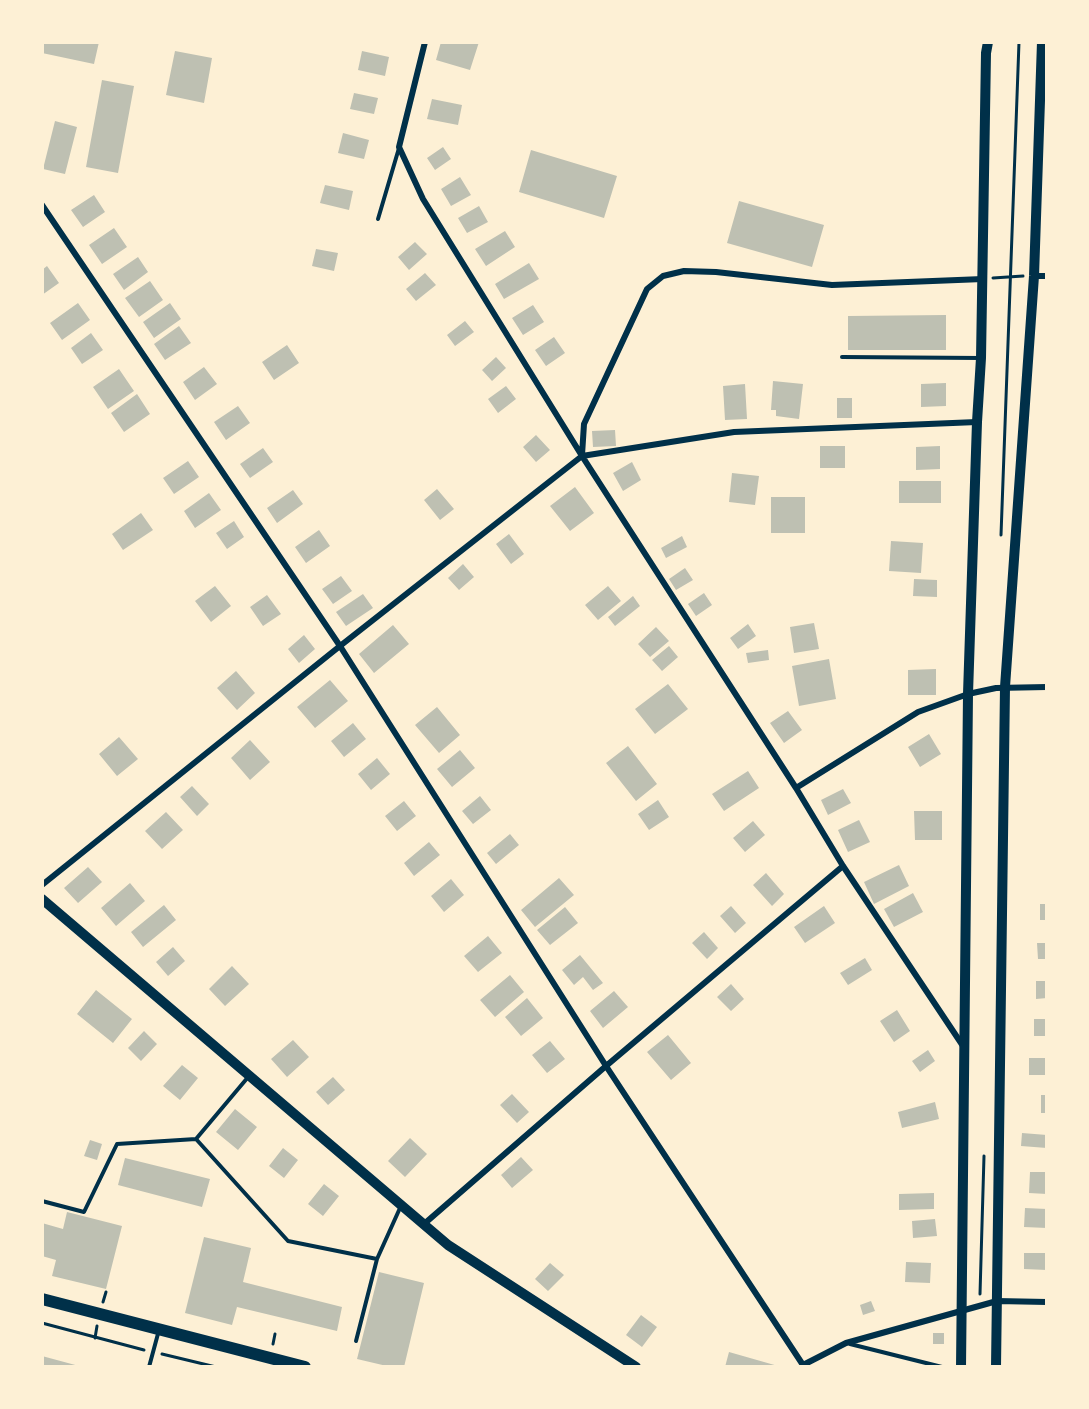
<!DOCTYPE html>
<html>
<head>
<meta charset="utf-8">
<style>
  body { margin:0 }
  #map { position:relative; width:1089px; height:1409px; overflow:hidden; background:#fdf0d5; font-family:Rubik,sans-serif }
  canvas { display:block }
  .frame { position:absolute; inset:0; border:44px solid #fdf0d5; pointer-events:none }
</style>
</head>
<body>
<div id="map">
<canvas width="1089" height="1409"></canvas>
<div class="frame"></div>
</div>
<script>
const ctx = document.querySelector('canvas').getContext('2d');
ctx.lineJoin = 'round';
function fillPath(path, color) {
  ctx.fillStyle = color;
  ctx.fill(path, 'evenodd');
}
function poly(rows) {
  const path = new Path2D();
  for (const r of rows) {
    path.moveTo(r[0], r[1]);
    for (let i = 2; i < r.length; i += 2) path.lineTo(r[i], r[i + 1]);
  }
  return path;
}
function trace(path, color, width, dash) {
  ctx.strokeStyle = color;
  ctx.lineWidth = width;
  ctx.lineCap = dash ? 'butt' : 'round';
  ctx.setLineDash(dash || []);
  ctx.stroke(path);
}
fillPath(poly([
  [42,42,99,42,94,64,42,53],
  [441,42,479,42,470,70,436,60],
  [175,51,212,58,204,103,166,95],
  [362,51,389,57,385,76,358,70],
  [102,80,134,86,118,173,86,167],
  [354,93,378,98,374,114,350,109],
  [432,99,462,105,458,125,427,119],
  [55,121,77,127,65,174,43,169],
  [343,133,369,140,364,159,338,153],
  [443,147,451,159,435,170,427,158],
  [531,150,617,176,604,218,519,192],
  [460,177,471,195,451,206,441,189],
  [325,185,353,191,349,210,320,203],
  [94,195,105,212,83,227,71,210],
  [739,201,824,225,812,267,727,243],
  [479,206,488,222,467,233,458,218],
  [114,228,127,247,102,264,89,245],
  [505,231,515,247,486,266,475,249],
  [415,242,427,254,409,270,398,257],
  [316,249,338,253,334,271,312,266],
  [138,257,148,272,124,290,113,274],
  [529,263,539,279,504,299,495,284],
  [47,266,59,283,42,295,42,270],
  [425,273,436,285,416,301,406,289],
  [150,281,163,300,139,317,125,298],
  [78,303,90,320,62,340,50,323],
  [170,303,181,319,154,338,143,322],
  [533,305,544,322,523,335,512,318],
  [946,315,946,350,848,350,848,316],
  [465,321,474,332,455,346,447,335],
  [179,326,191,343,165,360,154,344],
  [91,333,103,350,82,364,71,348],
  [554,337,565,353,546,366,535,350],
  [287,345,299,363,274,380,262,362],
  [496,357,506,368,492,381,482,370],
  [204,367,217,384,195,400,183,382],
  [119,369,134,391,108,409,93,387],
  [773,381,803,384,799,419,776,416,776,410,771,410],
  [946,383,946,406,921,407,921,384],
  [745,384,747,419,725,420,723,386],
  [506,386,516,399,498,413,488,399],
  [137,394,150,414,124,432,111,413],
  [837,398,852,398,852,418,837,418],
  [238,406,250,423,226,440,214,422],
  [615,430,616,446,593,447,592,431],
  [536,435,550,450,536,462,523,447],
  [820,446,845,446,845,468,820,468],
  [940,446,940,469,916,470,916,447],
  [263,448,273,462,250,478,240,464],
  [188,461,199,477,174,494,163,478],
  [632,462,641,480,623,491,613,473],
  [732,473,759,476,755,505,729,502],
  [899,481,941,481,941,503,899,503],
  [575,487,594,513,570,531,550,506],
  [437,489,454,509,440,520,424,500],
  [293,490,303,504,277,523,267,508],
  [209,493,221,510,195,528,184,511],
  [771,497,805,497,805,533,771,533],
  [141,513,153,530,123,550,112,534],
  [234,521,244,537,227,549,216,533],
  [319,530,330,546,306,563,295,547],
  [509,534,524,554,511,564,496,544],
  [682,536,687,547,666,558,661,548],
  [891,541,923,543,921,573,889,571],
  [463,564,474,577,459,590,448,578],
  [685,568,693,580,676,590,669,579],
  [341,576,352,591,333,604,322,589],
  [914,579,937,580,937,597,913,596],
  [215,586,231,606,211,622,195,601],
  [608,586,621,601,598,620,585,605],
  [704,593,712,605,696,616,688,604],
  [363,594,373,608,346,626,336,612],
  [267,595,281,614,263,626,250,607],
  [633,596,640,606,615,626,608,617],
  [814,623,819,649,794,653,790,627],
  [748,624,756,636,738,649,730,638],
  [393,625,409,644,374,673,359,654],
  [656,627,669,641,650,657,638,644],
  [304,635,315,649,299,663,288,649],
  [669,646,678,657,662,671,652,660],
  [768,650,769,660,748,663,746,653],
  [829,659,836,699,799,706,792,666],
  [936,669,936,695,908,695,908,670],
  [236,671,255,693,237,710,217,688],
  [330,680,348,701,315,728,297,707],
  [668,684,688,709,655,734,635,709],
  [437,707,460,735,439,753,415,725],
  [788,711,802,730,784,743,770,723],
  [353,723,366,739,344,757,331,741],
  [929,734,941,754,920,767,908,747],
  [119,737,138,759,117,776,99,754],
  [250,740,270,762,250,780,231,758],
  [628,746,657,784,636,801,606,763],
  [460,750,475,768,452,787,437,769],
  [377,758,390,774,371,790,358,774],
  [748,771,759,788,724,811,712,794],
  [192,786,209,804,197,816,180,797],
  [843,789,851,803,828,815,821,800],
  [480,796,491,810,473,824,462,811],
  [658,800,669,817,649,830,638,814],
  [404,801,416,816,397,831,385,816],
  [914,811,942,811,942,840,915,840],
  [166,812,183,830,162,849,145,831],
  [859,820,870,842,848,852,838,830],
  [753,821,765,835,745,852,733,838],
  [510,834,519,845,496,864,487,853],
  [429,842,440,855,414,876,404,863],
  [899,865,909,886,874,904,864,882],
  [88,867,102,882,78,903,64,888],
  [766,873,784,894,772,906,753,885],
  [559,878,574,895,535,927,521,910],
  [451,879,464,895,444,912,431,896],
  [130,883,145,901,116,926,101,908],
  [913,893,923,912,894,927,884,909],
  [1040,904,1047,904,1047,920,1040,920],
  [164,905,176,920,143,947,131,932],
  [731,906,746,923,735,933,720,916],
  [824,906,835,923,805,943,794,927],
  [565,907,578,923,550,945,537,930],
  [704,932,718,948,707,959,692,943],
  [488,936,502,953,478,972,464,956],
  [1037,943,1047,943,1047,959,1038,959],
  [173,947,185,961,168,976,156,962],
  [580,955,603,983,593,990,583,977,574,985,562,970],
  [865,958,872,970,848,985,840,973],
  [232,966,249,984,225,1006,209,989],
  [510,975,524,992,495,1017,480,1000],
  [1036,981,1047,981,1047,998,1036,999],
  [731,984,744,999,731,1011,717,997],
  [96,990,132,1019,113,1043,77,1014],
  [614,991,628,1007,603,1028,590,1011],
  [527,998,543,1018,521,1036,505,1017],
  [897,1010,910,1031,894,1042,880,1021],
  [1034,1019,1047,1019,1047,1036,1034,1036],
  [144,1031,157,1044,141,1061,128,1048],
  [668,1035,691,1063,671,1080,647,1052],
  [293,1040,309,1057,287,1077,271,1059],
  [550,1041,565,1059,547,1073,532,1055],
  [928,1050,935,1061,920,1072,912,1061],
  [1029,1058,1047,1058,1047,1075,1029,1075],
  [182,1065,198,1078,180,1100,163,1086],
  [333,1077,345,1090,328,1105,316,1092],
  [512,1094,529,1112,517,1123,500,1105],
  [1041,1095,1047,1095,1047,1113,1041,1113],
  [935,1102,939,1119,902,1128,898,1112],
  [235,1109,257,1127,238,1150,216,1132],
  [1022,1133,1047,1135,1047,1148,1021,1146],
  [410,1138,427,1154,405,1177,388,1161],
  [90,1140,102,1144,97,1160,84,1156],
  [283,1148,298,1160,284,1178,269,1166],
  [521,1157,533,1170,512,1188,501,1175],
  [125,1158,210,1179,202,1207,118,1185],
  [1030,1172,1047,1172,1047,1194,1029,1193],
  [324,1184,339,1196,323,1216,308,1204],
  [934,1193,934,1209,899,1210,899,1194],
  [1025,1208,1047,1209,1047,1228,1024,1227],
  [67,1212,122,1226,106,1289,52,1276,56,1260,42,1256,42,1223,63,1229],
  [935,1219,937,1236,913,1238,912,1221],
  [204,1237,251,1248,243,1282,342,1307,337,1331,237,1307,232,1325,185,1313],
  [1024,1253,1047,1253,1047,1270,1024,1269],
  [906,1262,931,1263,930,1283,905,1282],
  [550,1263,564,1275,548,1291,535,1279],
  [379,1272,424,1283,404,1367,391,1367,357,1359],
  [871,1301,875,1311,863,1315,860,1305],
  [641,1315,657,1327,642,1347,626,1335],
  [933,1333,944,1333,944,1344,933,1344],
  [729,1352,778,1366,778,1367,725,1367],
  [42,1356,79,1366,79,1367,42,1367]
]), '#bec0b2');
trace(poly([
  [993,278,1023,276],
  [1001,535,1019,42],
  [980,1294,984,1156],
  [103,1302,106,1292],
  [42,1323,144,1350],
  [95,1338,97,1326],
  [273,1344,275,1334],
  [162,1354,216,1367]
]), '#003049', 3);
trace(poly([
  [378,219,399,148],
  [842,357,981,358],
  [249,1076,196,1139,288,1241,377,1259,400,1208],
  [42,1201,84,1212,117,1144,196,1139],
  [356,1341,377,1259],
  [850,1344,942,1367],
  [149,1367,159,1330]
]), '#003049', 4);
trace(poly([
  [425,42,399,147,423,199,582,456,796,788,843,866,963,1046],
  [42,205,340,646,606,1066,803,1365,846,1343,997,1301,1047,1302],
  [1034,276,1047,276],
  [582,455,584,424,647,289,663,276,684,271,716,272,832,285,983,279],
  [796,788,918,712,968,694,996,688,1047,687],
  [42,885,340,646,582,456,734,432,977,422],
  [424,1224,606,1066,843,866]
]), '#003049', 6);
trace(poly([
  [42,899,448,1245,636,1367],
  [961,1367,968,694,977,422,981,358,986,53,988,42],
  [996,1367,1005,687,1034,276,1042,42]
]), '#003049', 10);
trace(poly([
  [42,1299,305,1367]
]), '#003049', 12);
</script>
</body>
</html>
